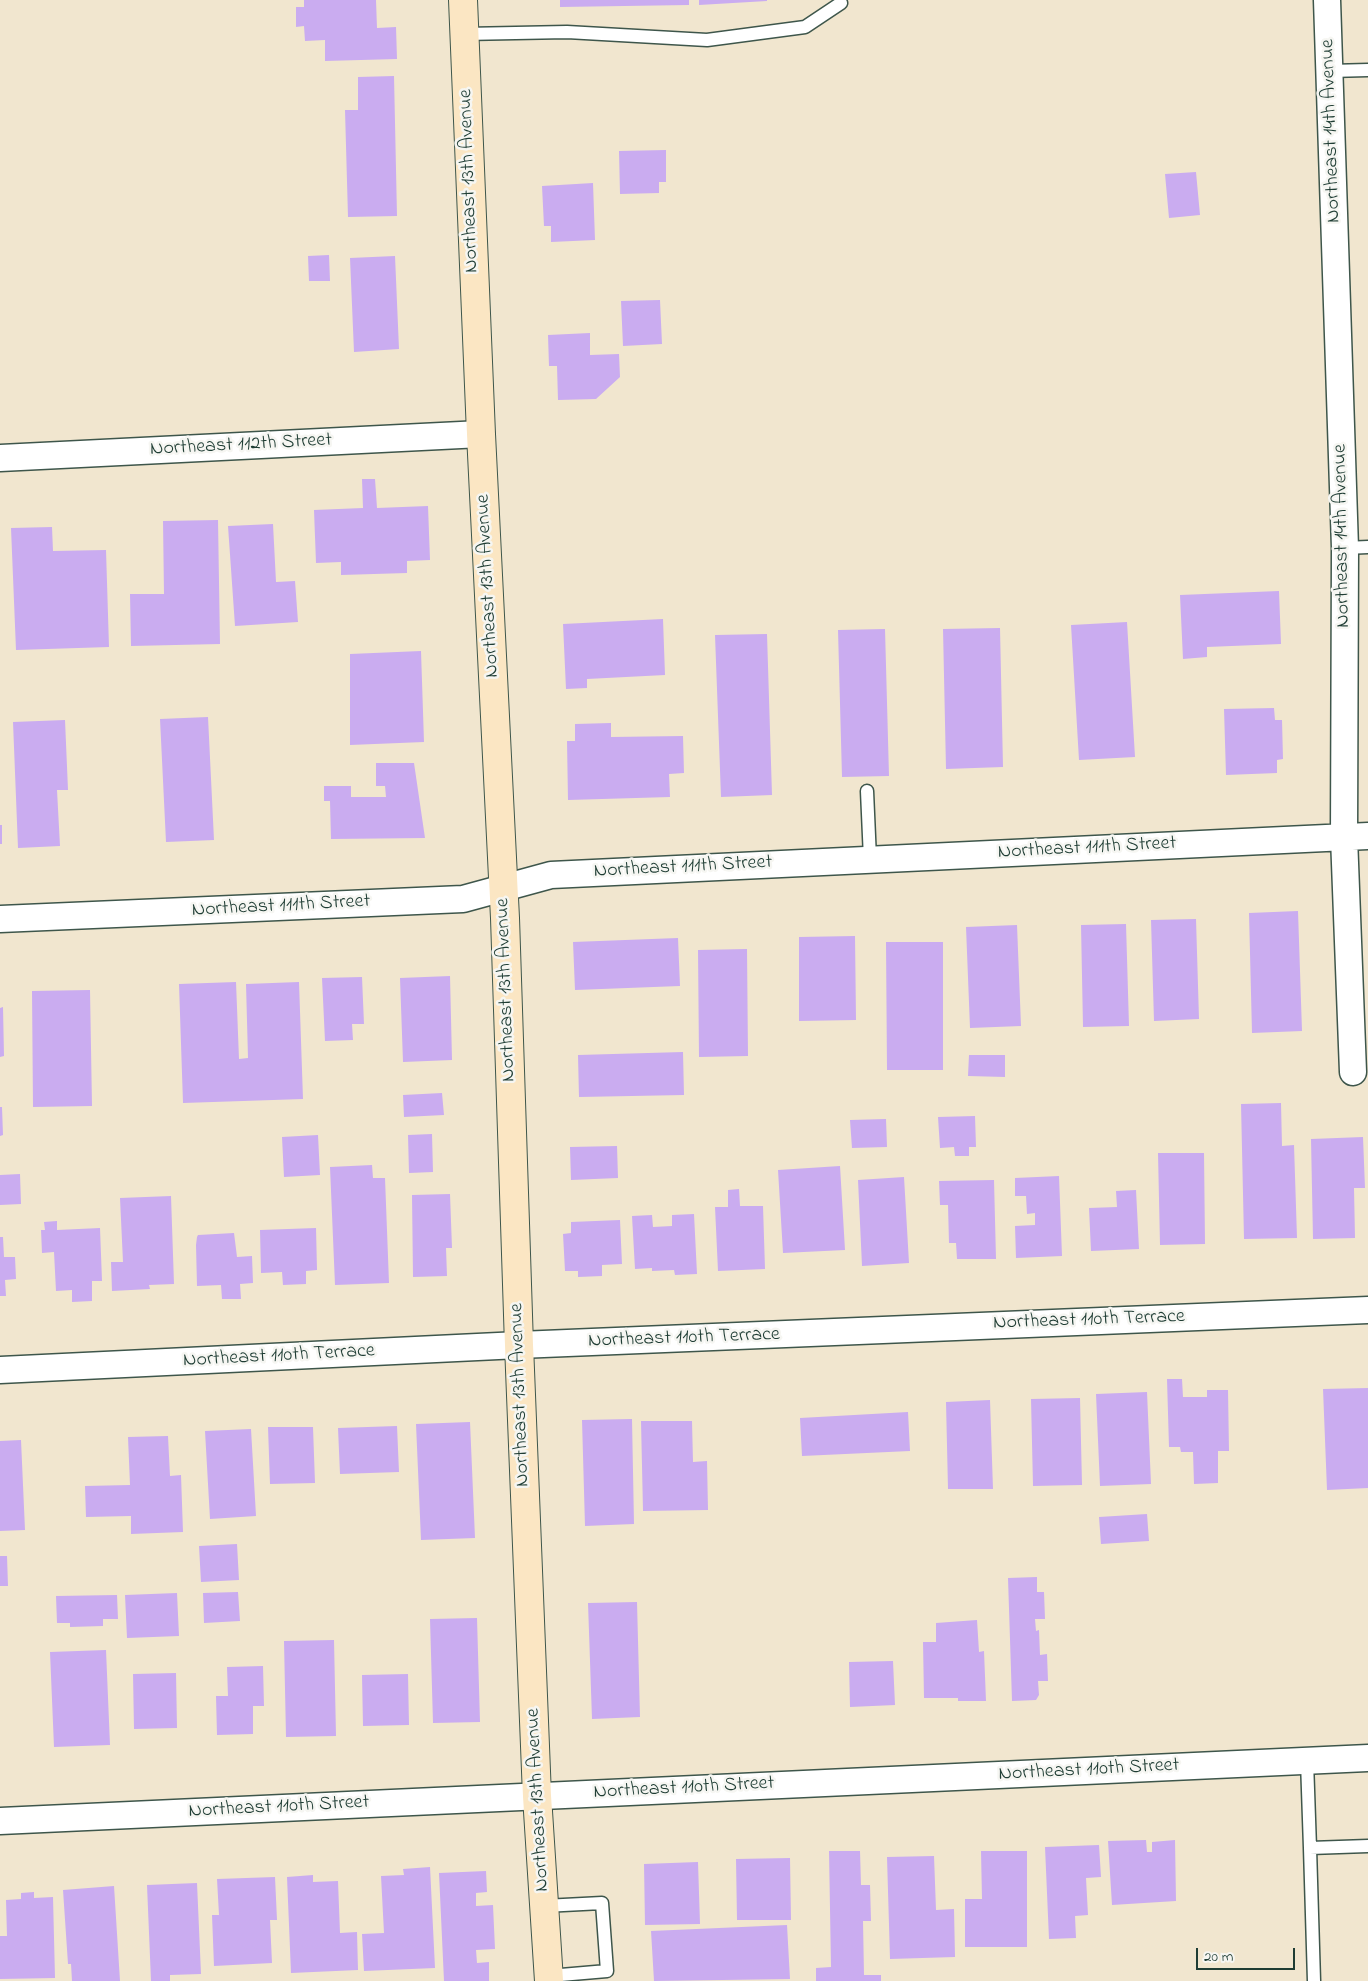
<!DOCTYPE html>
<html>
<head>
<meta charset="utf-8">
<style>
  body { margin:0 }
  #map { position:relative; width:1368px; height:1981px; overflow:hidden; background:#f1e6cf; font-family:"Indie Flower",sans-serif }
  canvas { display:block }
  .scale { position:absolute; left:1196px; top:1948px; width:99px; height:22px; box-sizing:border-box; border:2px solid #1f3d34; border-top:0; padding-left:6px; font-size:15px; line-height:18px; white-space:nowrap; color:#1f3d34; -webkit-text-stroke:4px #f6f6f2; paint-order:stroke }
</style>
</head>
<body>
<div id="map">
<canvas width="1368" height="1981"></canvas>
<div class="scale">20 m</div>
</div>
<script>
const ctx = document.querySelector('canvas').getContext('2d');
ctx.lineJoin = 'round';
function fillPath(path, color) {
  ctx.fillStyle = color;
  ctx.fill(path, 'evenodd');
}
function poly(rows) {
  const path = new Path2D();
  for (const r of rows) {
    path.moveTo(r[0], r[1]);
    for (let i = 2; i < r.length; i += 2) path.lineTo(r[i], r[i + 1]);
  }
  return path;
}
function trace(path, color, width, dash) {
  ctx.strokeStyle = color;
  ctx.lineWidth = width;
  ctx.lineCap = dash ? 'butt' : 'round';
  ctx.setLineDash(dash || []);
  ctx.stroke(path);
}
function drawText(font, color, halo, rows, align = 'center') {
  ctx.font = font + ' "Indie Flower",sans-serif';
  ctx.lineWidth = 5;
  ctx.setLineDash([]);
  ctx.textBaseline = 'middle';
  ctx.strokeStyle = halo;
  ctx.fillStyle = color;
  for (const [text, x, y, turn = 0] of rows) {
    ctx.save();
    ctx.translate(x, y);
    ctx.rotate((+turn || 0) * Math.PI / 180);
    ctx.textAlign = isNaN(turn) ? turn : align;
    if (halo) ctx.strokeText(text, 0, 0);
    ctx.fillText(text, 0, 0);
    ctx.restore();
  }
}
fillPath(poly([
  [304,0,376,0,377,28,396,27,397,59,325,61,325,40,305,41,304,26,296,27,296,7,304,7],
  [560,0,689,0,689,5,560,7],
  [699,0,767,0,767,1,699,5],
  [394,76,397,216,348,217,345,110,358,110,358,77],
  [666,150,666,182,659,182,659,193,620,194,619,151],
  [1196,172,1200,215,1169,218,1165,174],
  [593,183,595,240,551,242,551,226,544,226,542,186],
  [329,255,330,281,309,281,308,256],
  [395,256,399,349,354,352,350,258],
  [660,300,662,344,623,346,621,301],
  [590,333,590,355,619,354,620,377,596,399,558,400,557,366,549,366,548,335],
  [362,479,375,479,377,508,428,506,430,560,407,561,407,573,341,575,341,562,316,563,314,510,363,508],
  [218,520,220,644,131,646,130,594,164,594,163,521],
  [273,524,276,582,295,581,298,622,235,626,228,526],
  [52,527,53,551,106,550,109,647,16,650,11,528],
  [1279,591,1281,644,1207,647,1207,657,1183,659,1180,595],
  [663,619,665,675,587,679,587,688,566,689,563,624],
  [1127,622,1135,757,1079,760,1071,625],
  [1000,628,1003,767,946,769,943,629],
  [885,629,889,776,842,777,838,630],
  [767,634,772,795,721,797,715,635],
  [421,651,424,742,350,745,350,654],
  [1274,708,1275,720,1282,720,1283,759,1277,760,1277,773,1226,775,1224,709],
  [208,717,214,840,166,842,160,719],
  [65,720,68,790,57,790,60,846,18,848,13,722],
  [611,723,611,737,683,736,684,773,669,774,670,797,568,800,567,741,575,741,575,724],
  [376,763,414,763,425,838,331,839,330,801,324,801,324,786,351,786,351,797,386,797,385,786,376,786],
  [0,825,2,825,2,844,0,844],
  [1298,911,1302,1031,1252,1033,1249,913],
  [1196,919,1199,1019,1154,1021,1151,920],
  [1126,924,1129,1026,1083,1027,1081,925],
  [1017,925,1021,1026,970,1028,966,927],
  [855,936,856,1020,799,1021,799,937],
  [678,938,680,986,575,990,573,942],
  [886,942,943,942,943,1070,887,1070],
  [747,949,748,1056,699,1057,698,950],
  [450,976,452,1060,403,1062,400,978],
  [362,977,364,1024,352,1024,353,1040,325,1041,322,978],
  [236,982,239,1059,248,1058,246,984,299,982,303,1099,183,1103,179,984],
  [90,990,92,1106,33,1107,32,991],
  [3,1007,4,1056,0,1057,0,1008],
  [683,1052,684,1095,579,1097,578,1055],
  [969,1055,1005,1055,1005,1077,968,1076],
  [442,1093,444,1115,404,1117,403,1095],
  [1281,1103,1282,1146,1294,1145,1297,1238,1244,1239,1241,1104],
  [0,1107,2,1107,3,1135,0,1136],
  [975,1116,976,1147,969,1147,969,1156,955,1156,954,1147,940,1148,938,1117],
  [886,1119,887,1147,852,1148,850,1120],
  [432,1134,433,1172,409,1173,408,1135],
  [318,1135,320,1175,284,1177,282,1137],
  [1363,1137,1365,1188,1354,1188,1355,1238,1313,1239,1311,1139],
  [617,1146,618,1178,571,1180,570,1147],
  [1158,1153,1204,1153,1205,1244,1160,1245],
  [372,1165,373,1178,385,1178,389,1283,335,1285,330,1167],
  [840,1166,845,1250,783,1253,778,1170],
  [20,1174,21,1204,0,1205,0,1175],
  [1059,1176,1062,1256,1016,1258,1015,1226,1035,1225,1035,1213,1027,1214,1026,1196,1015,1196,1015,1178],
  [904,1177,909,1263,862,1266,858,1180],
  [994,1180,996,1259,957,1259,956,1243,949,1243,948,1205,940,1205,939,1181],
  [739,1189,740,1206,763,1206,765,1269,718,1271,715,1207,728,1207,728,1190],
  [1136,1190,1139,1249,1091,1251,1089,1208,1117,1207,1116,1191],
  [450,1194,452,1248,446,1248,447,1276,413,1277,412,1195],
  [171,1196,174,1284,149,1285,150,1289,112,1291,111,1262,123,1262,120,1198],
  [694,1214,697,1274,675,1275,674,1270,652,1271,652,1268,635,1269,632,1216,652,1215,653,1227,672,1226,672,1215],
  [620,1220,622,1264,602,1265,602,1276,578,1277,578,1271,565,1271,563,1234,571,1233,571,1222],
  [57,1221,57,1230,100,1228,102,1281,92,1281,92,1301,72,1302,72,1290,56,1291,54,1252,42,1253,41,1230,45,1230,44,1222],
  [316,1228,317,1270,306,1271,306,1284,283,1285,282,1272,261,1273,260,1230],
  [234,1233,237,1257,252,1256,253,1283,240,1284,241,1299,222,1299,221,1285,197,1286,196,1245,197,1237,198,1235],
  [0,1237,3,1237,4,1257,15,1257,16,1279,5,1280,6,1296,0,1296],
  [1167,1379,1182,1379,1183,1397,1207,1397,1207,1390,1228,1390,1229,1451,1218,1451,1218,1483,1194,1484,1193,1452,1181,1452,1180,1447,1169,1447],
  [1368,1388,1368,1488,1327,1490,1323,1389],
  [1147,1392,1151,1484,1100,1486,1096,1394],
  [1080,1398,1082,1485,1033,1486,1031,1399],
  [990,1400,993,1489,948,1489,946,1402],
  [908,1412,910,1451,802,1456,800,1418],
  [632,1419,634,1524,585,1526,582,1420],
  [641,1421,692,1421,693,1462,707,1461,708,1510,643,1511],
  [470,1422,475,1538,421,1540,416,1424],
  [397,1426,399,1472,340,1474,338,1428],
  [268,1427,313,1427,315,1483,270,1484],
  [251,1429,256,1516,210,1519,205,1431],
  [168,1436,170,1476,181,1475,183,1532,131,1534,131,1516,86,1517,85,1486,130,1485,128,1437],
  [21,1440,25,1530,0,1531,0,1441],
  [1147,1514,1149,1541,1101,1544,1099,1517],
  [237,1544,239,1580,201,1582,199,1546],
  [0,1556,7,1556,8,1586,0,1586],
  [1037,1577,1037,1592,1044,1592,1045,1619,1035,1619,1036,1631,1039,1630,1040,1655,1047,1654,1048,1681,1038,1681,1039,1695,1036,1700,1012,1701,1008,1578],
  [238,1592,240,1621,204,1623,203,1593],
  [177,1593,179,1636,127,1638,125,1595],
  [117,1595,118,1619,103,1619,103,1626,70,1627,70,1623,57,1623,56,1596],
  [637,1602,640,1717,592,1719,588,1603],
  [477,1618,480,1722,433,1723,430,1619],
  [977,1620,979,1652,984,1651,986,1701,958,1701,958,1698,924,1698,923,1642,936,1642,936,1623],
  [334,1640,336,1736,286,1737,284,1641],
  [106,1650,110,1745,54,1747,50,1652],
  [893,1661,895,1705,850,1707,849,1662],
  [263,1666,264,1706,253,1706,253,1734,217,1735,216,1696,228,1696,227,1667],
  [176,1673,177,1728,134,1729,133,1674],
  [408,1674,409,1725,363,1726,362,1675],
  [1146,1840,1147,1852,1152,1852,1152,1842,1175,1840,1176,1901,1112,1905,1108,1841],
  [1099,1845,1101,1877,1086,1878,1088,1915,1075,1916,1076,1938,1049,1939,1045,1847],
  [829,1851,860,1851,861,1885,870,1885,871,1921,863,1921,864,1975,881,1975,881,1981,816,1981,816,1968,831,1967],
  [981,1851,1027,1851,1027,1947,965,1947,965,1899,982,1899],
  [934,1856,936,1910,954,1909,955,1957,890,1959,887,1857],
  [790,1858,791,1920,737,1920,736,1859],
  [698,1862,700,1924,645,1925,644,1864],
  [430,1867,435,1968,364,1971,362,1934,384,1933,381,1876,404,1875,403,1869],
  [486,1871,487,1892,476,1893,476,1906,493,1905,495,1949,476,1950,477,1963,489,1962,489,1981,444,1981,439,1873],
  [313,1875,313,1882,338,1881,340,1933,357,1932,358,1970,291,1973,287,1877],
  [275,1877,277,1920,270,1920,272,1963,214,1966,212,1915,219,1915,217,1879],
  [197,1883,201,1974,170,1975,170,1981,151,1981,147,1885],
  [114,1886,120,1981,72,1981,71,1964,68,1964,63,1890],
  [34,1892,34,1898,53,1897,55,1978,0,1979,0,1936,7,1936,6,1900,21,1899,21,1893],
  [787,1925,790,1979,654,1981,651,1931]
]), '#caacf0');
const lane = poly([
  [464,34,567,32,707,40,805,27,841,3],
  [1330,71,1368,70],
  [1345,548,1368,547],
  [867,791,870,859],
  [1307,1761,1310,1848],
  [544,1906,602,1903,607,1971,549,1976],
  [1314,1981,1310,1848,1368,1846]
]);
const street = poly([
  [1327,0,1345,548,1344,837,1353,1072],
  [0,458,481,434],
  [0,919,463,899,551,875,1368,836],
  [0,1370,519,1345,1368,1310],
  [0,1821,1368,1758]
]);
const secondary = poly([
  [463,0,481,434,505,918,519,1345,537,1796,549,1981]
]);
trace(lane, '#3e564b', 15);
trace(street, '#3e564b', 29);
trace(secondary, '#3e564b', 30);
trace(lane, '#fff', 12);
trace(street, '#fff', 26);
trace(secondary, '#fbe6c3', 28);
drawText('20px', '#1f3d34', '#f6f6f2', [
  ["Northeast 14th Avenue",1332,131,-92],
  ["Northeast 13th Avenue",470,181,-92],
  ["Northeast 112th Street",241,446,-3],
  ["Northeast 14th Avenue",1343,536,-91],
  ["Northeast 13th Avenue",489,586,-93],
  ["Northeast 111th Street",1087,849,-3],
  ["Northeast 111th Street",683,868,-3],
  ["Northeast 111th Street",281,907,-3],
  ["Northeast 13th Avenue",507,990,-92],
  ["Northeast 110th Terrace",1089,1321,-2],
  ["Northeast 110th Terrace",684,1339,-2],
  ["Northeast 110th Terrace",279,1357,-3],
  ["Northeast 13th Avenue",521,1395,-92],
  ["Northeast 110th Street",1089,1771,-3],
  ["Northeast 110th Street",684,1789,-3],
  ["Northeast 13th Avenue",539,1800,-93],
  ["Northeast 110th Street",279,1808,-3]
]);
</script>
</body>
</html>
